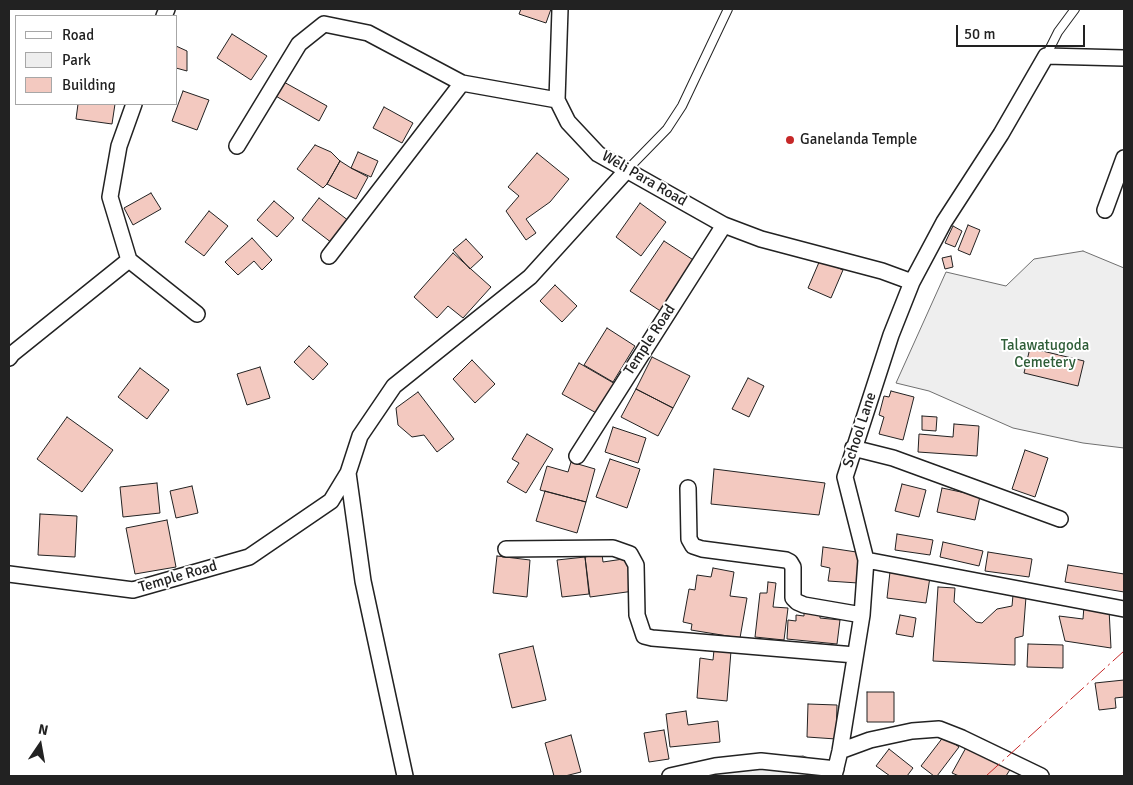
<!DOCTYPE html>
<html>
<head>
<meta charset="utf-8">
<style>
  body { margin:0 }
  #map { position:relative; width:1133px; height:785px; overflow:hidden; background:#fff; font-family:Signika,sans-serif }
  canvas { display:block }
  .frame { position:absolute; inset:0; border:10px solid #222; pointer-events:none }
  .legend { position:absolute; left:15px; top:15px; width:162px; height:90px; box-sizing:border-box; background:#fff; border:1px solid #a7a7a7; margin:0; padding:6px 9px; list-style:none; font-size:15px; color:#222 }
  .legend li { display:flex; align-items:center; gap:10px; height:25px }
  .legend b { width:25px; border:1px solid #a7a7a7 }
  .north { position:absolute; left:15px; top:720px; width:50px; height:50px; -webkit-text-stroke:4px #fff; paint-order:stroke; rotate:12deg; font-size:14px; font-weight:700; line-height:20px; text-align:center; color:#222 }
  .north::after { content:''; display:block; margin:auto; width:18px; height:22px; background:#222; clip-path:polygon(50% 0,100% 100%,50% 72%,0 100%) }
  .scale { position:absolute; left:956px; top:25px; width:129px; height:22px; box-sizing:border-box; border:2px solid #222; border-top:0; padding-left:6px; font-size:15px; line-height:18px; white-space:nowrap; color:#222; -webkit-text-stroke:4px #fff; paint-order:stroke }
</style>
</head>
<body>
<div id="map">
<canvas width="1133" height="785"></canvas>
<div class="frame"></div>
<ul class="legend">
<li><b style="height:6px;background:#fff"></b>Road</li>
<li><b style="height:14px;background:#eee"></b>Park</li>
<li><b style="height:14px;background:#f3c9c0"></b>Building</li>
</ul>
<div class="north">N</div>
<div class="scale">50 m</div>
</div>
<script>
const ctx = document.querySelector('canvas').getContext('2d');
ctx.lineJoin = 'round';
function fillPath(path, color) {
  ctx.fillStyle = color;
  ctx.fill(path, 'evenodd');
}
function poly(rows) {
  const path = new Path2D();
  for (const r of rows) {
    path.moveTo(r[0], r[1]);
    for (let i = 2; i < r.length; i += 2) path.lineTo(r[i], r[i + 1]);
  }
  return path;
}
function trace(path, color, width, dash) {
  ctx.strokeStyle = color;
  ctx.lineWidth = width;
  ctx.lineCap = dash ? 'butt' : 'round';
  ctx.setLineDash(dash || []);
  ctx.stroke(path);
}
function drawText(font, color, halo, rows, align = 'center') {
  ctx.font = font + ' Signika,sans-serif';
  ctx.lineWidth = 4;
  ctx.setLineDash([]);
  ctx.textBaseline = 'middle';
  ctx.strokeStyle = halo;
  ctx.fillStyle = color;
  for (const [text, x, y, turn = 0] of rows) {
    ctx.save();
    ctx.translate(x, y);
    ctx.rotate((+turn || 0) * Math.PI / 180);
    ctx.textAlign = isNaN(turn) ? turn : align;
    if (halo) ctx.strokeText(text, 0, 0);
    ctx.fillText(text, 0, 0);
    ctx.restore();
  }
}
const green = poly([
  [1083,251,1124,268,1124,448,1083,443,1013,428,929,391,896,383,946,272,1006,286,1034,259,1083,251],
  [803,756,822,763,818,776,685,776,766,757,803,756]
]);
fillPath(green, '#eee');
trace(green, '#6f6f6f', 1);
const building = poly([
  [521,9,551,9,546,23,519,14,521,9],
  [232,34,267,56,251,80,217,58,232,34],
  [176,46,187,51,187,71,176,68,176,46],
  [282,81,327,106,319,121,274,95,282,81],
  [183,91,209,100,197,130,172,121,183,91],
  [78,104,115,104,112,124,76,119,78,104],
  [384,107,413,123,402,143,373,128,384,107],
  [315,145,331,152,340,161,327,184,323,188,297,169,315,145],
  [358,152,378,161,371,177,351,168,358,152],
  [537,153,569,179,550,202,526,219,536,233,526,240,506,211,519,196,508,187,537,153],
  [340,161,351,168,368,177,356,199,327,184,340,161],
  [151,193,161,209,133,225,124,208,151,193],
  [319,198,349,221,332,243,302,220,319,198],
  [274,201,294,218,277,237,257,220,274,201],
  [640,203,666,222,641,256,616,237,640,203],
  [209,211,228,226,204,256,185,242,209,211],
  [968,225,980,230,970,255,958,250,968,225],
  [953,226,962,231,955,247,945,243,953,226],
  [252,238,272,260,262,270,254,261,238,275,225,262,252,238],
  [466,239,483,257,470,269,453,250,466,239],
  [664,241,698,263,665,314,630,291,664,241],
  [453,253,491,287,463,318,448,306,437,318,414,297,453,253],
  [951,256,953,267,945,269,942,258,951,256],
  [820,260,843,270,831,298,808,288,820,260],
  [555,285,577,306,562,322,540,301,555,285],
  [607,328,635,346,613,382,584,365,607,328],
  [309,346,328,364,313,380,294,362,309,346],
  [1030,348,1084,361,1078,386,1024,373,1030,348],
  [652,357,690,376,673,408,636,389,652,357],
  [472,360,495,384,475,403,453,379,472,360],
  [579,363,617,385,600,415,562,394,579,363],
  [260,367,270,398,247,405,237,374,260,367],
  [140,368,169,390,147,419,118,397,140,368],
  [748,378,764,386,749,417,732,409,748,378],
  [636,389,673,408,658,436,621,417,636,389],
  [891,391,914,397,903,440,879,434,884,417,879,415,884,396,889,397,891,391],
  [418,392,454,439,437,452,424,435,412,437,398,425,396,408,418,392],
  [922,416,937,417,936,431,922,430,922,416],
  [67,417,113,450,82,492,37,459,67,417],
  [954,424,979,426,977,456,918,452,919,434,953,437,954,424],
  [613,427,646,438,638,463,605,452,613,427],
  [527,434,553,449,526,493,507,482,519,463,512,459,527,434],
  [1025,450,1048,458,1035,497,1012,489,1025,450],
  [610,459,640,469,627,508,596,497,610,459],
  [571,462,595,469,586,502,540,490,547,466,568,472,571,462],
  [714,469,825,483,819,515,711,504,714,469],
  [157,483,160,513,123,517,120,487,157,483],
  [902,484,926,490,919,517,895,511,902,484],
  [192,486,198,513,176,518,170,491,192,486],
  [942,488,980,496,975,520,937,512,942,488],
  [545,491,586,502,577,533,536,521,545,491],
  [40,514,77,516,75,557,38,555,40,514],
  [167,520,176,567,135,574,126,528,167,520],
  [897,534,933,540,930,555,895,550,897,534],
  [943,542,983,551,979,566,940,557,943,542],
  [823,547,863,553,858,583,828,581,830,568,821,566,823,547],
  [988,552,1032,559,1029,577,985,571,988,552],
  [602,554,603,562,630,558,634,591,590,597,585,557,602,554],
  [497,556,530,560,527,597,493,593,497,556],
  [585,557,589,594,562,597,557,560,585,557],
  [1068,565,1124,574,1124,592,1065,582,1068,565],
  [713,568,734,572,730,596,747,598,740,638,691,630,692,624,683,622,689,589,695,590,697,575,711,577,713,568],
  [890,572,930,577,926,603,887,598,890,572],
  [768,582,776,583,773,607,788,608,784,640,755,637,760,593,767,593,768,582],
  [938,587,955,588,954,602,976,622,982,623,997,609,1012,606,1013,595,1026,597,1023,636,1015,638,1015,665,933,661,938,587],
  [1084,606,1109,609,1111,648,1065,641,1059,616,1083,619,1084,606],
  [804,612,820,614,820,618,840,620,837,644,787,639,788,620,796,621,796,615,804,616,804,612],
  [900,615,916,618,913,637,896,634,900,615],
  [1028,644,1063,645,1063,668,1027,667,1028,644],
  [533,646,546,700,512,708,499,654,533,646],
  [714,650,731,651,727,701,697,698,700,658,713,660,714,650],
  [1124,680,1124,697,1115,698,1116,708,1099,710,1095,683,1124,680],
  [867,692,894,692,894,722,867,722,867,692],
  [808,704,837,705,836,739,807,737,808,704],
  [686,711,688,725,718,721,720,742,670,747,666,714,686,711],
  [664,730,669,759,649,762,644,733,664,730],
  [571,735,581,772,565,776,554,776,545,743,571,735],
  [944,736,959,747,937,776,934,776,921,766,944,736],
  [968,744,1011,768,1006,776,959,776,952,773,968,744],
  [889,749,913,768,907,776,890,776,876,766,889,749]
]);
fillPath(building, '#f3c9c0');
trace(building, '#222', 1);
const service = poly([
  [1046,56,1058,32,1075,9],
  [627,170,667,129,682,106,728,9]
]);
const minor = poly([
  [560,9,557,100,568,122,598,154,724,225,761,239,882,271,912,282,891,335,845,477,866,560,862,615,840,751,834,776],
  [164,16,167,9],
  [134,104,119,146,110,197,129,260,197,314],
  [237,146,299,44,324,24,368,33,462,83,557,100],
  [1105,210,1124,158],
  [329,256,462,83],
  [912,282,944,222,1001,134,1046,56,1124,58],
  [9,358,12,354,129,260],
  [853,448,893,458,1060,519],
  [577,456,724,225],
  [348,473,363,581,405,776],
  [688,488,689,539,693,546,702,549,786,560,790,562,793,567,793,598,797,602,804,605,862,615],
  [506,549,613,548,630,554,636,565,637,615,644,636,652,638,855,655],
  [866,560,1124,609],
  [9,574,133,590,249,557,331,501,348,473,360,436,394,386,530,277,627,170],
  [840,751,870,740,912,731,939,729,962,738,1041,776],
  [670,776,715,766,761,761,836,769]
]);
trace(service, '#222', 10);
trace(minor, '#222', 18);
trace(service, '#fff', 8);
trace(minor, '#fff', 15);
trace(poly([
  [986,776,1124,651]
]), '#c62828', 1, [18, 4, 2.5, 4]);
for (const [x, y, r, color] of [
  [790,140,5,"#c62828"]
]) {
  const dot = new Path2D();
  dot.arc(x, y, r, 0, 2 * Math.PI);
  ctx.fillStyle = color;
  ctx.fill(dot);
  trace(dot, '#fff', 2);
}
drawText('15px', '#222', '#fff', [
  ["Ganelanda Temple",800,140]
], 'left');
drawText('15px', '#222', '#fff', [
  ["Weli Para Road",644,179,30],
  ["Temple Road",650,340,-57],
  ["School Lane",860,430,-72],
  ["Temple Road",178,577,-16]
]);
drawText('15px', '#2f5e38', '#fff', [
  ["Talawatugoda",1045,346],
  ["Cemetery",1045,363]
]);
</script>
</body>
</html>
